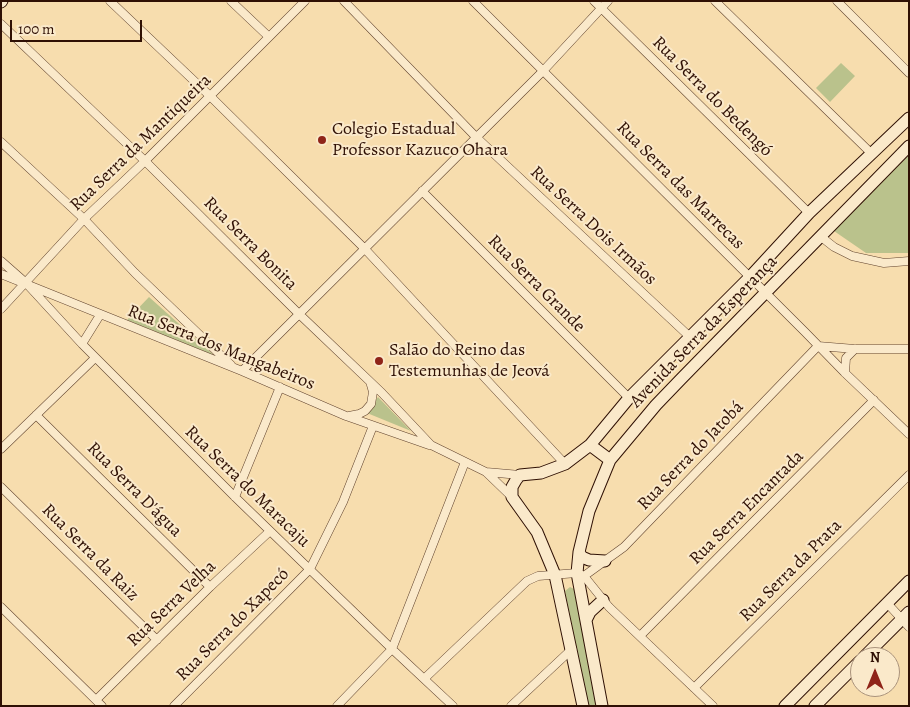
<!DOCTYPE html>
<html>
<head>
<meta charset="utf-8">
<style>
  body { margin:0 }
  #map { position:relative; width:910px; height:707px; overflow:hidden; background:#f7ddae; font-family:Alegreya,serif }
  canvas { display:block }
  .frame { position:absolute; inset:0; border:2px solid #2f1004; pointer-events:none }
  .north { position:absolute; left:850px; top:647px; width:50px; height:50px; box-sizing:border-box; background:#fae9ca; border:1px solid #a9927b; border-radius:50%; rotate:0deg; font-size:14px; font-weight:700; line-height:20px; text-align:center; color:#2f1004 }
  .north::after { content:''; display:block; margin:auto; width:18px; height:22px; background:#8f2418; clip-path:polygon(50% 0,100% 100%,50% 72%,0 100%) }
  .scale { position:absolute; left:10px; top:20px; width:132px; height:22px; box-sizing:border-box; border:2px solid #2f1004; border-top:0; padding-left:6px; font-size:15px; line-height:18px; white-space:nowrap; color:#2f1004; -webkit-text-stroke:4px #fae9ca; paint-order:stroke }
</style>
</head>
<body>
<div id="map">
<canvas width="910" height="707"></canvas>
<div class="frame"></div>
<div class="north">N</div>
<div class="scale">100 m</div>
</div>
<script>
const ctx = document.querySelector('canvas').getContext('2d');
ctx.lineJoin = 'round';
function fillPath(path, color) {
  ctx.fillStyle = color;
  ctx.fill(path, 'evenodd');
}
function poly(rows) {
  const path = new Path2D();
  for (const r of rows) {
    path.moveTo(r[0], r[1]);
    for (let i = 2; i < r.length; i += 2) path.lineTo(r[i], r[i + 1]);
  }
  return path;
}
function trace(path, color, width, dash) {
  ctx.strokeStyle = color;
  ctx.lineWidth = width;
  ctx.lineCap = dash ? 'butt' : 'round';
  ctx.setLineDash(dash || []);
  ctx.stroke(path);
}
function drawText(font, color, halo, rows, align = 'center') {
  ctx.font = font + ' Alegreya,serif';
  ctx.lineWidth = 4;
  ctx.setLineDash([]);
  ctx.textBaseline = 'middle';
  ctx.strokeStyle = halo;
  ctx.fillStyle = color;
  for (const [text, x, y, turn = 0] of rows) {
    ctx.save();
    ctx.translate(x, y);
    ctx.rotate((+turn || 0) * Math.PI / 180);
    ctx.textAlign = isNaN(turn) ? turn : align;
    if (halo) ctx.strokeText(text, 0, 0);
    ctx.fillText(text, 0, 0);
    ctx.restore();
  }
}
fillPath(poly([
  [841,63,855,76,830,102,816,88],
  [909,155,909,253,866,253,834,231],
  [149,297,215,356,127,320],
  [378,397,411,431,367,413],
  [570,587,574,589,596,706,588,706,565,591]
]), '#bac28c');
const street = poly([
  [110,1,210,96,364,248,565,464],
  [231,1,269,37],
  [344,1,476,137,690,337],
  [473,1,805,332,845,373,909,434],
  [594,1,809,213],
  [715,1,872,154],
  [837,1,909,73],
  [1,24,145,161,298,313,382,393,431,445,486,472,512,497],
  [1,142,84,219,135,273,231,365],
  [422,191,629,398],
  [820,236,834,247,852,256,884,263,909,261],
  [1,261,26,283,82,344,235,497,392,649,453,706],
  [1,274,242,371,346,416,429,445],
  [1,309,84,219,145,161,305,1],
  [82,344,100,315],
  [242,371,543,71,608,1],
  [845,373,846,358,855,349],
  [36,415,210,587],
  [349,416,359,414,365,411,371,404,373,392,371,385],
  [1,449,95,358],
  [486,472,520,475],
  [1,487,157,640],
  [235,497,280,387],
  [584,576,609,607,713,706],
  [887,603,909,627],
  [1,607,102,706],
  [640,636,874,400],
  [425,678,527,581,538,576,577,573,584,576,624,547,818,346,855,349,909,349],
  [694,688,909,475],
  [96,700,210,587,270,531],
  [174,706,310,569,343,502,373,426],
  [337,706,392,649,465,462],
  [511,706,572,649]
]);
const secondary = poly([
  [1,2,2,1],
  [590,445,610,460],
  [579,552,582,557,589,560,605,561],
  [586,620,590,612,603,600],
  [864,657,909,612],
  [583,706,555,575,537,532,512,497,512,487,516,480,520,475,541,473,565,464,590,445,629,398,750,277,809,213,909,118],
  [602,706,577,573,579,552,589,511,610,460,656,405,681,379,909,146],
  [785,706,909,581],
  [815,706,860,661]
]);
trace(street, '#61432e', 9);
trace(secondary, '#2f1004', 13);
trace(street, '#fae9ca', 8);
trace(secondary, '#fae9ca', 11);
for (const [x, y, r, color] of [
  [322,140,5,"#8f2418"],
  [379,361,5,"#8f2418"]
]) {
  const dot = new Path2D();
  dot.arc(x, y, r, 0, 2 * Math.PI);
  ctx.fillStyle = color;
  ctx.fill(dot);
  trace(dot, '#fae9ca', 2);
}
drawText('18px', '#2f1004', '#fae9ca', [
  ["Rua Serra do Bedengó",712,97,45],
  ["Rua Serra da Mantiqueira",141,143,-44],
  ["Rua Serra das Marrecas",680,186,45],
  ["Rua Serra Dois Irmãos",593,226,43],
  ["Rua Serra Bonita",250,244,45],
  ["Rua Serra Grande",536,284,45],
  ["Avenida Serra da Esperança",704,332,-46],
  ["Rua Serra dos Mangabeiros",221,348,22],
  ["Rua Serra do Jatobá",691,456,-46],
  ["Rua Serra do Maracaju",247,487,44],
  ["Rua Serra D'água",134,490,45],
  ["Rua Serra Encantada",747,508,-45],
  ["Rua Serra da Raiz",90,553,45],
  ["Rua Serra da Prata",791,571,-45],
  ["Rua Serra Velha",172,604,-44],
  ["Rua Serra do Xapecó",233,625,-45]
]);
drawText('18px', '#2f1004', '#fae9ca', [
  ["Colegio Estadual",332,130],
  ["Professor Kazuco Ohara",332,151],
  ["Salão do Reino das",389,351],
  ["Testemunhas de Jeová",389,372]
], 'left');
</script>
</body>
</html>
